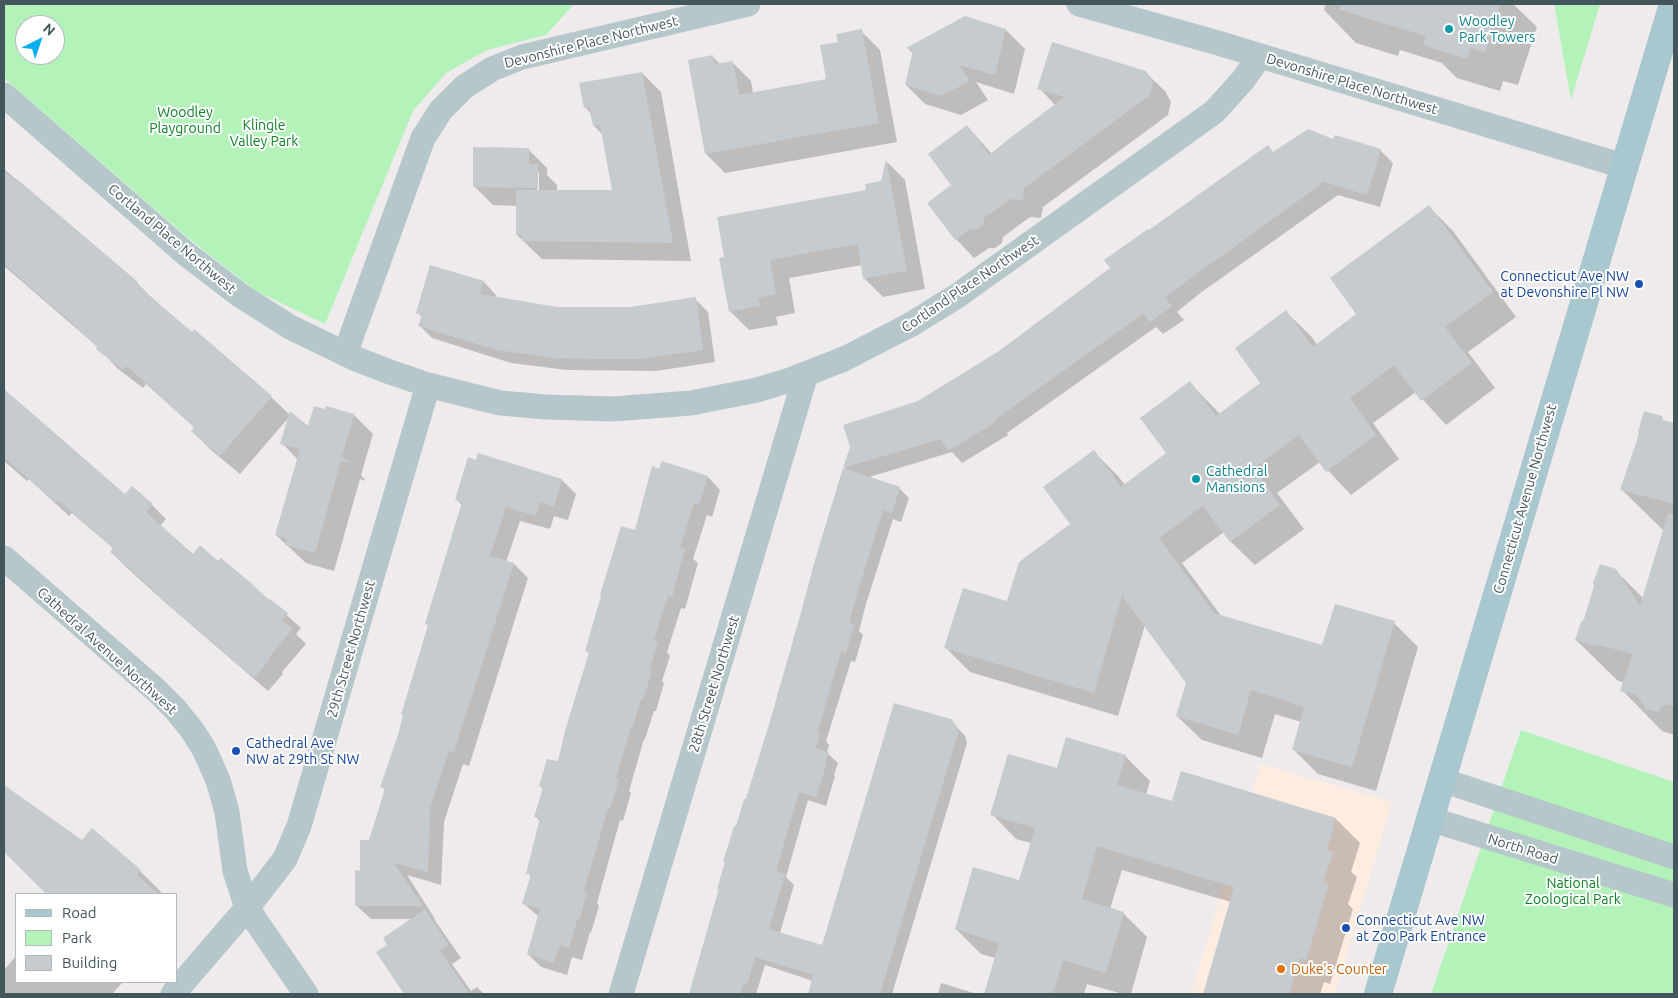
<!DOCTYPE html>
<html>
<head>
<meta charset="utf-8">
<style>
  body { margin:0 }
  #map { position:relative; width:1678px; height:998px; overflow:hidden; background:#efebec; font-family:Ubuntu,sans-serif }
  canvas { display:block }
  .frame { position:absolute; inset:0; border:5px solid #42565b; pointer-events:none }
  .legend { position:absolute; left:15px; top:893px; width:162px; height:90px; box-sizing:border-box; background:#fff; border:1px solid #b3bbbd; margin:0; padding:6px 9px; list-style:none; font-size:15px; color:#42565b }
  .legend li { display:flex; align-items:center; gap:10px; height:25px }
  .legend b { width:25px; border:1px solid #b3bbbd }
  .north { position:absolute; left:15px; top:15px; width:50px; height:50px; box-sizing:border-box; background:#fff; border:1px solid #b3bbbd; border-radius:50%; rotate:41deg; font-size:14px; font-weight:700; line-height:20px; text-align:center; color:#42565b }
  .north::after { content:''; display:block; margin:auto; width:18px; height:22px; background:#06b0ed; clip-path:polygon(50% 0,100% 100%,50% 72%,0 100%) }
</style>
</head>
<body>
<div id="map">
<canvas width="1678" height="998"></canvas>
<div class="frame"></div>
<ul class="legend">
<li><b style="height:6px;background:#a8c7ce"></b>Road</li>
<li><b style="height:14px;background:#b3f3b9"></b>Park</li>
<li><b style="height:14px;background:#c5cbcf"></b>Building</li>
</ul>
<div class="north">N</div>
</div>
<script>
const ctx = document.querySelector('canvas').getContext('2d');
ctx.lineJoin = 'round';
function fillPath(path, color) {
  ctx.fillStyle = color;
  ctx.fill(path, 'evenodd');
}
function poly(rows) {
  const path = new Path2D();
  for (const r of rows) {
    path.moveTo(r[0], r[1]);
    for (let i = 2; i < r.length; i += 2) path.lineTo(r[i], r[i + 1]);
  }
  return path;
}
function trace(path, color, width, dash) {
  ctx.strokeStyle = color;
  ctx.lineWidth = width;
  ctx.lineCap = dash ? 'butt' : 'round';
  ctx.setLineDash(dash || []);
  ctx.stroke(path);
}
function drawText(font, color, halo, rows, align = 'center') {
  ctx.font = font + ' Ubuntu,sans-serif';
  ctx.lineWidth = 4;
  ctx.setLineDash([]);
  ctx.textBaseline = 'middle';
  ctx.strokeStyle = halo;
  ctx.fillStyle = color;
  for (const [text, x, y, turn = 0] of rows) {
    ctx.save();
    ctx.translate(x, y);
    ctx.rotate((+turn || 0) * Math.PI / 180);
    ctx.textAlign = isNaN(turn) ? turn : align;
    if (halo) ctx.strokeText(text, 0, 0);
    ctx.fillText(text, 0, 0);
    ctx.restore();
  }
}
fillPath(poly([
  [1260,764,1392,802,1335,994,1191,994]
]), '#fdece0');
fillPath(poly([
  [4,4,574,4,546,35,487,50,446,73,413,111,325,324,256,291,188,238,4,78],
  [25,25,55,25,55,55,25,55],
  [1554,4,1600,4,1571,100],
  [1521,730,1674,782,1674,994,1431,994]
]), '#b3f3b9');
fillPath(poly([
  [1326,4,1513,4,1537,27,1518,85,1503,81,1500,91,1457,78,1442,63,1400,50,1398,56,1356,43,1324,10],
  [1006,30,1025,49,1014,94,976,82,988,100,961,115,925,104,906,85,914,54,908,49],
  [861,31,880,50,897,142,725,173,706,154,689,61,713,57,720,64,732,62,751,81,753,93,827,80,839,43],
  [1145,72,1165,91,1171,102,1168,115,1043,207,1041,218,1030,217,1003,237,1002,243,995,248,989,248,974,258,956,239,952,185,967,126,992,154,1056,106,1039,88],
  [642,73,661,92,691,261,542,259,517,235,518,206,493,205,474,186,528,149,547,168,547,175,557,185,557,191,613,192,603,135,594,126,591,114,585,107],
  [537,171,539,173,539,194,537,194],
  [1334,140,1380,150,1393,163,1380,207,1338,195,1199,294,1177,312,1184,320,1163,334,1156,327,1007,433,1008,435,962,463,952,452,866,478,899,488,909,498,901,522,893,519,866,604,859,631,863,635,855,662,851,661,826,741,829,745,827,753,838,763,834,775,835,776,826,806,808,800,786,877,794,885,780,933,823,946,950,720,965,736,967,743,892,994,809,994,813,981,765,965,756,994,690,994,726,863,849,472,845,468,851,447,919,402,999,352,1274,153],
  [887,162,905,180,925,289,883,297,864,278,862,265,789,278,795,313,776,317,778,325,749,330,730,311,725,258,867,191,882,182],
  [4,169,137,283,156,302,192,334,194,330,271,397,290,415,308,429,327,408,354,415,373,434,361,475,366,481,360,479,334,571,306,563,276,535,298,460,282,443,290,416,240,474,211,450,192,431,195,428,146,384,143,388,117,368,99,348,4,266],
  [1429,207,1453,231,1516,317,1468,352,1495,388,1446,425,1416,392,1373,423,1399,459,1351,495,1320,462,1277,493,1304,529,1255,565,1230,541,1224,532,1182,563,1222,617,1323,647,1394,623,1418,647,1376,791,1318,774,1293,749,1301,722,1275,714,1262,758,1202,740,1177,716,1187,682,1145,625,1118,716,970,672,946,648,1008,603,1072,525,1094,452,1118,476,1125,485,1168,454,1190,383,1220,414,1262,383,1286,312,1311,336,1317,345,1358,315],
  [484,282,496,295,495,298,557,308,630,308,695,299,708,312,715,362,656,371,567,370,511,363,432,338,420,326,422,317,417,312],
  [4,390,125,496,152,505,166,519,160,526,194,555,269,602,270,600,301,628,296,634,306,644,282,672,283,674,268,691,167,604,125,566,111,552,114,549,72,513,69,516,29,479,27,481,4,461],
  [1661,418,1665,422,1674,424,1674,735,1662,731,1622,690,1624,683,1617,680,1576,640,1585,620,1615,570,1644,599,1664,531,1622,490],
  [479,455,562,480,576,494,568,520,554,516,550,529,520,521,506,562,514,564,528,578,469,766,463,764,444,822,441,885,407,875,435,919,434,919,461,958,452,964,471,991,477,987,484,994,411,994,404,983,389,945,412,919,371,919,356,905,361,872,386,791,382,787,399,736,462,505,456,499],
  [708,477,720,490,712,517,707,515,693,559,698,563,685,609,681,608,667,652,670,656,662,681,664,683,661,694,656,711,654,711,645,739,644,739,629,791,631,793,623,821,620,820,597,903,599,906,591,933,590,932,582,960,572,957,567,975,541,967,528,954,539,917,524,904,532,878,528,873,540,821,535,816,544,790,540,786,559,763,590,654,587,651,636,532],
  [1125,756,1150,781,1146,795,1173,803,1336,819,1360,843,1351,872,1357,877,1348,904,1353,909,1330,984,1324,982,1320,994,1204,994,1231,902,1122,870,1110,909,1123,913,1147,937,1131,994,1123,994,1087,984,1084,994,985,994,996,958,981,954,956,929,1020,882,1031,843,1016,839,992,814,1058,770],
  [8,789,82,842,92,830,140,871,163,894,48,894,4,850,4,794],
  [16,956,16,982,123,982,112,994,4,994,4,970],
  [941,983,977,994,938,994]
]), '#0003');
fillPath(poly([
  [1341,4,1500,4,1485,53,1470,48,1467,59,1423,45,1426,36,1340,10],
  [965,16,1006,29,995,75,959,65,970,81,941,96,905,85,913,50,906,48],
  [862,29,879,123,705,154,688,60,713,55,714,64,733,61,739,95,826,79,820,45,838,42,836,34],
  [1052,42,1146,71,1153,82,1149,96,1024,188,1023,200,1011,199,984,218,984,224,976,230,970,229,955,240,927,203,951,185,928,154,967,125,989,155,1010,138,1065,97,1037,89],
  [642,72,673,243,522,241,522,235,516,235,516,190,612,190,600,125,593,126,589,107,584,108,579,83],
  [1308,129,1333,139,1335,135,1381,149,1367,195,1324,182,1187,281,1165,298,1172,306,1150,322,1143,314,1021,401,995,420,996,422,948,451,941,439,843,468,850,447,843,425,918,401,999,351,1110,268,1104,260,1148,229,1149,230,1268,145,1273,152],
  [473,147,529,148,529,164,538,164,538,188,473,187],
  [886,159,907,271,863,279,858,244,770,260,776,294,758,298,760,306,729,312,719,258,724,257,717,217,866,190,865,184,881,181],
  [4,171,17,182,18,180,138,282,136,284,192,332,194,329,272,396,220,456,191,431,194,427,127,366,123,370,96,349,97,347,75,326,4,264],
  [1429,205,1493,292,1445,327,1472,363,1421,401,1394,365,1350,398,1376,435,1326,472,1299,435,1254,468,1280,505,1230,542,1203,506,1159,538,1214,613,1322,645,1335,604,1395,621,1352,767,1292,750,1304,707,1251,690,1238,735,1176,716,1186,683,1122,596,1094,693,944,648,963,588,1007,601,1019,562,1070,524,1043,487,1094,450,1121,487,1166,453,1140,418,1190,381,1216,416,1260,383,1235,348,1286,310,1313,347,1356,314,1330,278],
  [430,265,484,281,480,294,557,307,630,307,696,297,703,350,642,359,595,359,553,358,497,350,418,326,422,315,416,313],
  [4,389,125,494,132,486,153,504,146,512,193,554,200,545,218,561,221,558,252,584,269,600,270,599,288,613,282,620,293,629,269,657,270,659,254,678,152,591,153,589,110,552,113,548,58,500,55,503,4,457],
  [314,406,325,409,326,406,354,414,342,456,351,463,341,461,315,553,285,545,287,539,275,535,300,449,280,444,290,411,308,426],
  [1644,411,1662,416,1663,420,1674,423,1674,504,1620,490,1639,434,1638,432],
  [478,453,562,479,554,507,540,502,536,516,506,507,490,556,514,563,454,752,449,751,430,808,428,872,394,863,423,906,355,906,355,870,360,871,360,840,369,840,385,789,380,787,398,735,403,715,401,715,428,625,425,624,462,502,455,500,468,457,476,460],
  [662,461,708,476,699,505,694,503,680,548,685,549,672,597,668,596,654,640,658,642,650,668,652,669,649,681,643,699,641,699,633,727,631,727,616,778,619,779,610,809,608,808,584,891,587,892,579,921,577,920,569,948,560,945,554,963,527,954,540,909,522,904,531,874,526,874,540,818,534,817,543,788,539,786,547,759,558,761,565,731,589,652,585,651,601,596,600,595,621,526,635,530,652,466,659,469],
  [843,468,900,487,892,513,883,510,857,594,849,623,854,624,846,653,841,652,817,733,820,734,816,748,829,752,825,765,826,766,816,797,799,792,776,871,785,874,769,929,822,945,894,703,951,719,956,725,958,733,880,994,808,994,813,975,755,957,747,985,743,984,740,994,689,994,719,889,717,889,725,862,723,862,734,826,736,826,744,799,746,799,770,721,802,609,814,563],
  [1668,513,1674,514,1674,706,1665,704,1658,712,1646,709,1636,695,1620,691,1633,654,1596,644,1592,646,1575,640,1581,622,1584,619,1594,586,1593,583,1600,564,1616,569,1640,606],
  [1066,737,1126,755,1117,785,1172,801,1181,771,1336,818,1327,850,1333,852,1323,882,1329,884,1306,960,1300,958,1289,994,1203,994,1234,887,1097,846,1082,899,1124,912,1106,973,1063,960,1053,994,984,994,999,943,955,929,973,867,1019,880,1035,828,990,815,1008,754,1057,768],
  [4,785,82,840,92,828,141,870,137,875,158,894,46,894,4,852],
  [425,909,449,945,440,951,470,994,404,994,376,952,387,945,383,938]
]), '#c5cbcf');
trace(poly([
  [1079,4,1218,43,1623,166],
  [4,95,185,253,241,296,290,327,356,359,390,372,428,385,480,398,501,403,546,407,613,409,691,403,757,390,790,380,844,359,910,325,957,296,1214,112,1243,80,1260,56],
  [345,354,423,138,441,110,464,87,492,69,522,57,748,4],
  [4,558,156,690,175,709,192,730,204,749,218,780,227,812,235,871,247,908,306,994],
  [1442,780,1674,857],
  [1430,819,1674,895],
  [173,994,247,908,285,859,299,826,428,385],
  [621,994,806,374]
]), '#b5c7cb', 25);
trace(poly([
  [1378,994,1673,4]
]), '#a8c7ce', 28);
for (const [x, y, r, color] of [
  [1449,29,5,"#0f9aa8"],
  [1639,284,5,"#1a4fb4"],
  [1196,479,5,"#0f9aa8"],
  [236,751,5,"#1a4fb4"],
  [1346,928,5,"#1a4fb4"],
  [1281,969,5,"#e8710a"]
]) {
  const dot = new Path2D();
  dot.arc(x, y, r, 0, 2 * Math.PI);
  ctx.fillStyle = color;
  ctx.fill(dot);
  trace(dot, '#fff', 2);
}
drawText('14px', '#0d838f', '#fff', [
  ["Woodley",1459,21],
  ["Park Towers",1459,37],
  ["Cathedral",1206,471],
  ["Mansions",1206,487]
], 'left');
drawText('14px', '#42565b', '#fff', [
  ["Devonshire Place Northwest",591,42,-14],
  ["Devonshire Place Northwest",1352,84,17],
  ["Cortland Place Northwest",172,239,40],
  ["Cortland Place Northwest",970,284,-34],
  ["Connecticut Avenue Northwest",1525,499,-74],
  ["29th Street Northwest",351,649,-74],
  ["Cathedral Avenue Northwest",107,651,42],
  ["28th Street Northwest",714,684,-73],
  ["North Road",1523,849,17]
]);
drawText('14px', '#0d8224', '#fff', [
  ["Woodley",185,112],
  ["Playground",185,128],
  ["Klingle",264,125],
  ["Valley Park",264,141],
  ["National",1573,883],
  ["Zoological Park",1573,899]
]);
drawText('14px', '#164399', '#fff', [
  ["Connecticut Ave NW",1629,276,"right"],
  ["at Devonshire Pl NW",1629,292,"right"],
  ["Cathedral Ave",246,743],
  ["NW at 29th St NW",246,759],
  ["Connecticut Ave NW",1356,920],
  ["at Zoo Park Entrance",1356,936]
], 'left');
drawText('14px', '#c56008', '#fff', [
  ["Duke's Counter",1291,969]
], 'left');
</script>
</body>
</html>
